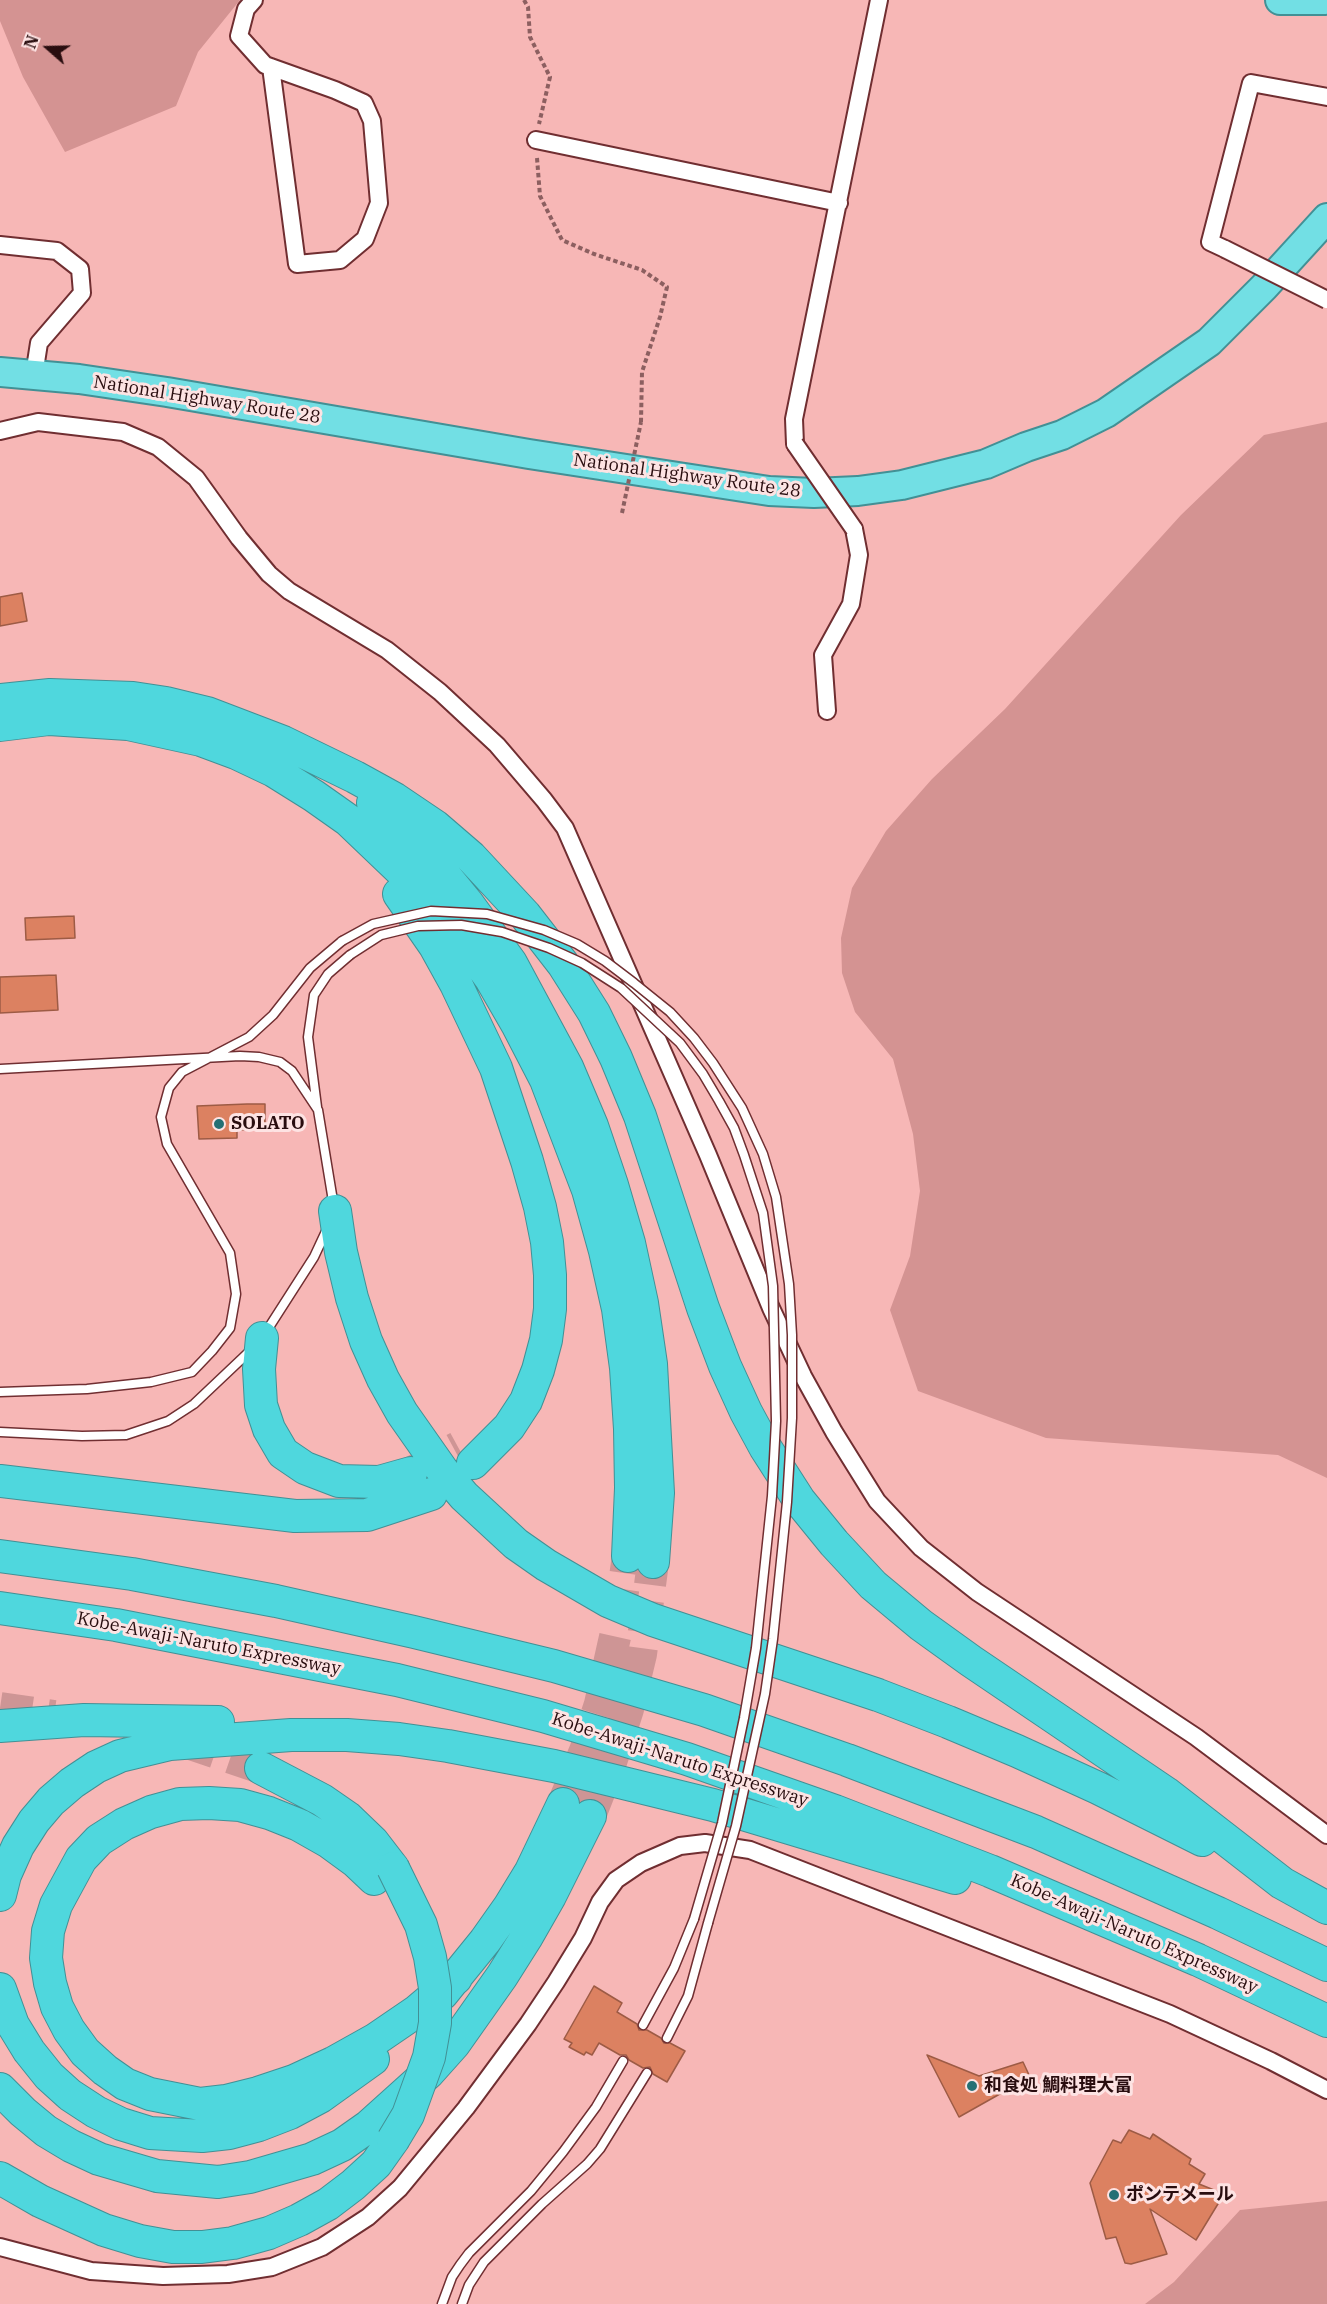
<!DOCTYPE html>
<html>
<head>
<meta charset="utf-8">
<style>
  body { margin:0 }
  #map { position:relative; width:1327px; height:2304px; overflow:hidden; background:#f7b7b6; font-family:"IBM Plex Serif",serif }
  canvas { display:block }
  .north { position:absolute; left:18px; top:18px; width:60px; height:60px; -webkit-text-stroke:4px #fde3e3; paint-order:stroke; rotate:290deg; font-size:16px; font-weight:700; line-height:24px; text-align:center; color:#290d0f }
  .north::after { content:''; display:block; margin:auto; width:21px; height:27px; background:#290d0f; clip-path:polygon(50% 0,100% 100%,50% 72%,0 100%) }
</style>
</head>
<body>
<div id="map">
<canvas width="1327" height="2304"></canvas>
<div class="north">N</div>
</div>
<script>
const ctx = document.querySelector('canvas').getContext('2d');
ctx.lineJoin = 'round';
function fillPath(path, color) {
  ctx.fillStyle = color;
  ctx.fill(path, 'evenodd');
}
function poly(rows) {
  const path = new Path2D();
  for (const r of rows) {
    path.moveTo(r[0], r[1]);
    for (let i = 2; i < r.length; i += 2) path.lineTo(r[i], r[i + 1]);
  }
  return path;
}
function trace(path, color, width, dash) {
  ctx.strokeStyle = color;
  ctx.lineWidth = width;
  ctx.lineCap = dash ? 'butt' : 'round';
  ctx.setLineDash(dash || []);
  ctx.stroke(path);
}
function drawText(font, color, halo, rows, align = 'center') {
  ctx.font = font + ' "IBM Plex Serif","Noto Sans JP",serif';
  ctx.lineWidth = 6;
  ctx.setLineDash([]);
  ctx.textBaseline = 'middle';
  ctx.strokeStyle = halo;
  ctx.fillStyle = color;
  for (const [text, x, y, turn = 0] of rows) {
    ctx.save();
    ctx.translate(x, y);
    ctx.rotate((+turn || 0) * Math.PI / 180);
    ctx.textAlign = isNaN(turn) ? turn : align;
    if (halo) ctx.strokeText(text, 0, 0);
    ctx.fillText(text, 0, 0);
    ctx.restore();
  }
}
fillPath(poly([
  [0,0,240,0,198,52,176,106,65,152,23,77,0,21],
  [1327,422,1327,1478,1278,1455,1046,1438,918,1391,890,1310,910,1256,920,1191,913,1134,893,1059,855,1012,842,973,841,938,852,888,886,831,932,779,1005,709,1181,515,1264,435],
  [1327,2201,1327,2304,1145,2304,1174,2282,1240,2210]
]), '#d49392');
const building = poly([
  [22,593,27,621,0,626,0,597,22,593],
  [74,916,75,938,26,940,25,918,74,916],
  [56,975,58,1010,0,1013,0,977,56,975],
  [247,1104,265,1104,265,1129,237,1130,237,1138,199,1139,197,1106,247,1104],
  [594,1986,622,2003,617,2012,637,2024,639,2030,647,2030,661,2038,664,2043,670,2043,685,2051,667,2082,653,2074,650,2067,643,2068,629,2060,626,2055,620,2055,599,2043,592,2055,586,2052,584,2055,569,2047,572,2043,564,2039,594,1986],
  [927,2055,979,2076,1023,2062,1030,2077,959,2117,927,2055],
  [1129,2130,1150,2139,1153,2134,1191,2159,1189,2164,1205,2174,1199,2184,1224,2194,1196,2240,1150,2209,1167,2254,1131,2264,1125,2263,1116,2237,1106,2239,1090,2183,1113,2140,1121,2143,1129,2130]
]);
fillPath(building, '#dc8161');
trace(building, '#9d5b45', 1.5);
trace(poly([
  [412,1472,458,1447],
  [0,1708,54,1716],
  [185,1742,261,1768],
  [563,1804,585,1751,600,1704,619,1619,628,1556],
  [590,1816,611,1762,628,1709,641,1654,653,1562]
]), '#ce9595', 32, [32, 16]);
const service = poly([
  [0,1069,240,1056,259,1057,280,1062,292,1071,318,1110,334,1207],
  [317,1107,308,1037,314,995,328,974,350,955],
  [264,1335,314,1257,328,1227],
  [0,1392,87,1389,151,1382,192,1372,212,1351,230,1328,236,1294,230,1253,167,1144,161,1117,169,1088,182,1072,249,1037,273,1015,310,968,342,941],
  [0,1432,82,1436,126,1435,168,1421,194,1404,250,1351],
  [643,2025,674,1968,694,1919],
  [667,2038,688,1996,708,1923],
  [442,2304,452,2277,460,2265,469,2253,531,2191,563,2152,596,2107,623,2061],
  [462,2304,469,2285,484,2262,542,2204,587,2164,600,2149,647,2073]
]);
const minor = poly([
  [254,0,246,9,239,36,265,65,335,90,364,103,372,121,379,203,365,239,340,260,297,264,271,67],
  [536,140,839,203],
  [0,245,57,251,80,269,82,293,39,343,34,375],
  [1225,249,1210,242,1251,83,1327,97],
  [0,431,38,422,123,432,158,447,196,478,239,538,269,574,289,591,387,650,440,692,497,745,544,800,565,828,708,1155,771,1308,803,1376,834,1432,877,1501,921,1548,977,1592,1196,1737,1327,1835],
  [795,444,794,419,879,0],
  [827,711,823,655,851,604,859,555,854,529],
  [0,2247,91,2271,163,2276,228,2274,272,2267,322,2247,368,2217,400,2188,466,2108,528,2024,556,1982,583,1938,600,1902,616,1880,641,1863,680,1846,705,1843,750,1850,1170,2014,1271,2061,1327,2090]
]);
const trunk = poly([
  [1280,0,1324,0],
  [0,372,79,379,167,392,529,454,769,491,814,493,858,491,902,485,986,464,1026,447,1062,435,1106,413,1209,342,1264,287,1327,218]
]);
const motorway = poly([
  [0,700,50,695,133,698,166,703,207,713,283,742,355,777,395,799,435,826,471,857,525,915,563,964,594,1013,616,1058,640,1116,703,1308,725,1366,746,1412,765,1447,799,1500,834,1543,873,1585,921,1625,971,1661,1166,1793,1282,1883,1327,1908],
  [0,725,49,719,128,724,201,740,236,753,274,771,314,796,348,820,416,885,460,936,491,979,517,1024,546,1080,588,1190,605,1251,618,1309,626,1368,630,1429,631,1488,628,1556],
  [373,803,436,865,468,904,511,963,567,1067,592,1126,612,1185,629,1243,642,1303,651,1364,658,1493,653,1562],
  [399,894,435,946,456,984,496,1068,527,1161,540,1207,547,1242,550,1275,550,1309,546,1340,538,1370,526,1401,509,1427,473,1463],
  [335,1211,341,1252,352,1298,366,1341,383,1379,402,1413,442,1470,464,1496,516,1544,546,1565,608,1601,653,1620,878,1695,948,1722,1017,1751,1098,1788,1202,1840],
  [262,1338,259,1369,261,1405,269,1429,283,1453,305,1468,339,1481,379,1482,411,1473],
  [0,1481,295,1516,367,1515,431,1494],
  [0,1556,132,1574,276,1601,414,1632,554,1666,704,1710,847,1760,1036,1832,1218,1913,1327,1965],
  [0,1608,116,1625,397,1680,543,1716,687,1759,835,1811,990,1871,1198,1960,1327,2021],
  [0,1726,84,1720,218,1722],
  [261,1768,322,1800,348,1818,373,1842,393,1868],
  [374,1879,355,1861,329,1842,299,1825,269,1813,240,1805,209,1803,180,1804,151,1812,124,1824,99,1840,81,1859,56,1905,48,1931,46,1958,50,1983,57,2007,69,2030,85,2052,105,2070,125,2084,150,2094,200,2104,226,2101,258,2093,294,2081,333,2063,376,2039,417,2011,456,1978],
  [0,1895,5,1875,18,1846,34,1821,51,1801,72,1783,96,1767,120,1756,170,1744,291,1735,347,1735,399,1739,448,1746,554,1766,713,1805,955,1878],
  [0,1989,13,2025,29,2051,49,2076,70,2095,96,2112,121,2124,150,2133,202,2136,229,2133,259,2125,290,2113,320,2097,373,2059],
  [442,1994,485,1941,509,1907,531,1871,563,1804],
  [0,2089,23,2112,46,2131,71,2146,99,2159,157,2176,218,2182,250,2177,312,2159,342,2145,369,2126,429,2072,454,2044,502,1976,526,1938,550,1896,590,1816],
  [0,2178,40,2201,104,2230,140,2241,173,2247,202,2247,233,2243,269,2233,299,2220,328,2204,353,2185,376,2164,393,2140]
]);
trace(service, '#702e31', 11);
trace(minor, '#702e31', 20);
trace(trunk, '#429095', 32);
trace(motorway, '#429095', 34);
trace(poly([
  [524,0,528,7,530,37,550,77,539,124],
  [537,158,540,196,562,240,594,254,642,270,667,287,660,317,642,372,641,422]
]), '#8c5f60', 4, [4.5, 3]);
trace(service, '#fff', 8);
trace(minor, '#fff', 16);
trace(trunk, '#72dfe4', 28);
trace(motorway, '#4fd7dd', 32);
const serviceBridge = poly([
  [342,941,373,924,431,911,487,914,544,930,577,944,605,961,634,983,670,1012,694,1038,713,1063,742,1108,763,1154,776,1197,789,1284,792,1335,792,1418,787,1502,773,1639,765,1694,736,1826,708,1923],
  [350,955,381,935,418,926,461,925,502,932,549,948,582,963,621,988,680,1043,703,1074,719,1101,734,1128,744,1155,763,1213,773,1286,776,1421,772,1496,756,1648,744,1718,722,1823,694,1919]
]);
const minorBridge = poly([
  [1225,249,1327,300],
  [795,444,854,529]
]);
const motorwayBridge = poly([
  [393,2140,408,2115,429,2057,435,2023,435,1988,430,1957,421,1925,393,1868]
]);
trace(serviceBridge, '#702e31', 11, []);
trace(minorBridge, '#702e31', 20, []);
trace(motorwayBridge, '#429095', 34, []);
trace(poly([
  [622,513,641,422]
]), '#8c5f60', 4, [4.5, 3]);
trace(serviceBridge, '#fff', 8);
trace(minorBridge, '#fff', 16);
trace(motorwayBridge, '#4fd7dd', 32);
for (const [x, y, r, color] of [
  [219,1124,6,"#257074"],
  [972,2086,6,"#257074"],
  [1114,2195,6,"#257074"]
]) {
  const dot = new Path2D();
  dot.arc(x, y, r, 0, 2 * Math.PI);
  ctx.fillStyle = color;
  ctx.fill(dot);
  trace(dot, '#fde3e3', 2);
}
drawText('18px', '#290d0f', '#fde3e3', [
  ["National Highway Route 28",207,400,9],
  ["National Highway Route 28",687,476,8],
  ["Kobe-Awaji-Naruto Expressway",209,1644,11],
  ["Kobe-Awaji-Naruto Expressway",680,1760,18],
  ["Kobe-Awaji-Naruto Expressway",1134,1934,24]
]);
drawText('bold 18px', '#290d0f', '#fde3e3', [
  ["SOLATO",231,1124],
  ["和食処 鯛料理大富",984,2086],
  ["ポンテメール",1126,2195]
], 'left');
</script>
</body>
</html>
